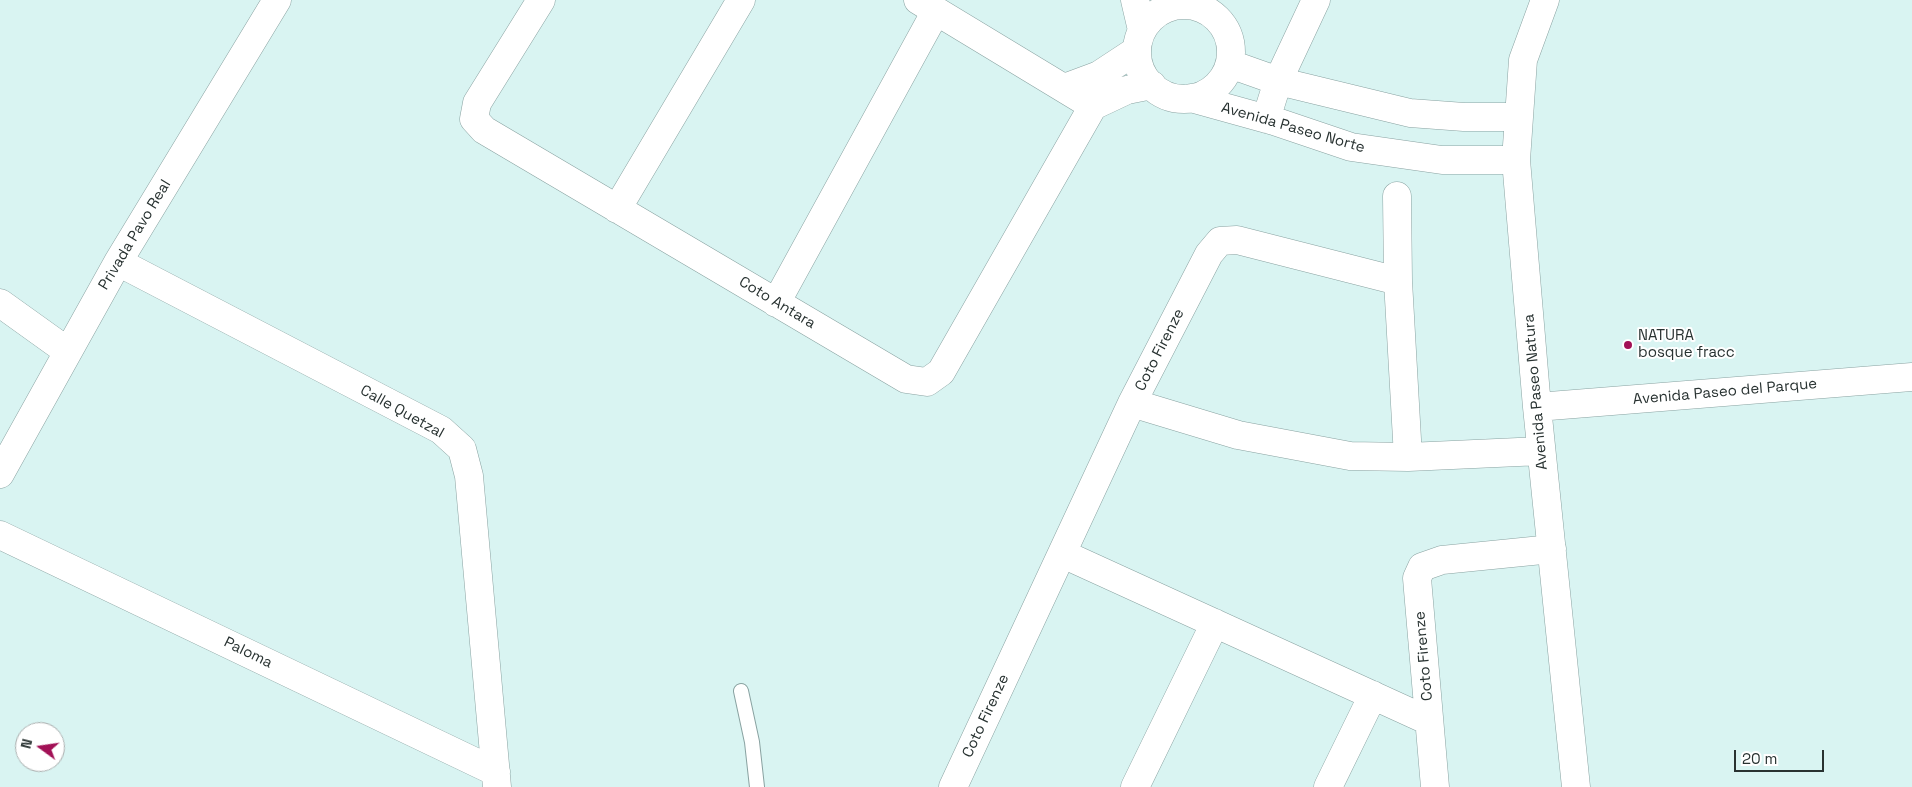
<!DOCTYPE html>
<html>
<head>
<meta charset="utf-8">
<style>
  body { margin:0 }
  #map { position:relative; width:1912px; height:787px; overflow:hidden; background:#d9f4f2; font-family:"Space Grotesk",sans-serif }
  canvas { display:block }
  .north { position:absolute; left:15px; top:722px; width:50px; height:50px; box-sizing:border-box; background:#fff; border:1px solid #a9adad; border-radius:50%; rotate:284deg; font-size:14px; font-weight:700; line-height:20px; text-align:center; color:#283231 }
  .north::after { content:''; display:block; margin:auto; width:18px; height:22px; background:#a21156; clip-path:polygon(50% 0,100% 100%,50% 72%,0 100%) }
  .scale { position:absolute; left:1734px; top:750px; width:90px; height:22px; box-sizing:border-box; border:2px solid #283231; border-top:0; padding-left:6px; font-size:15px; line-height:18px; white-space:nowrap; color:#283231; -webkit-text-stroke:4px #fff; paint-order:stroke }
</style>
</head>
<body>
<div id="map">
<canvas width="1912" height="787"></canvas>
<div class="north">N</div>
<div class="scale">20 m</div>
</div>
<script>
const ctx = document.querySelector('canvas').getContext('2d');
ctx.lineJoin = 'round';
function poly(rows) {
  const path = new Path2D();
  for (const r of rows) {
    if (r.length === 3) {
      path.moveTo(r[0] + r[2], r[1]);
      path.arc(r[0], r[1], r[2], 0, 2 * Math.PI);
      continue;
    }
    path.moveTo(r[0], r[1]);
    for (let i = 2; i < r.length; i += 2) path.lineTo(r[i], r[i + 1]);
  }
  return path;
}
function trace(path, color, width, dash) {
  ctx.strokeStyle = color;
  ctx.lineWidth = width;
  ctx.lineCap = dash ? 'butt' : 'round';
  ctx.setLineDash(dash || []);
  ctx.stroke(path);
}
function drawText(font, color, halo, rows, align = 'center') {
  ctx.font = font + ' "Space Grotesk",sans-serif';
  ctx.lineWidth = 4;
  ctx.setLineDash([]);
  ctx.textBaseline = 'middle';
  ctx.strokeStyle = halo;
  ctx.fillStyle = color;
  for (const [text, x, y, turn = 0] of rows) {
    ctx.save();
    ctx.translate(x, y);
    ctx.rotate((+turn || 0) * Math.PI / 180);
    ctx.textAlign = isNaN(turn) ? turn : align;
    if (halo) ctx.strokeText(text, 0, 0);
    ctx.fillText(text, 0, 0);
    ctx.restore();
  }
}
const service = poly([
  [741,691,752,742,757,787]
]);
const minor = poly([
  [541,0,477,103,474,119,484,130,906,379,927,382,941,372,1093,106],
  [918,0,1093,106],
  [1135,0,1142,30],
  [1545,0,1523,60,1516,160,1537,407,1576,787],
  [1184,52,47],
  [1230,64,1278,81,1410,113,1464,117,1517,117],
  [1064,88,1099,75,1137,50],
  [1191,98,1274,121,1351,147,1442,160,1516,160],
  [1093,106,1127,90,1152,85],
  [1266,119,1278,81,1316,0],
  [1397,196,1398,281],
  [617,209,741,0],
  [118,262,441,430,462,449,469,476,497,787],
  [0,303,67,351],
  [776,303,936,11],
  [1132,403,1238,435,1350,456,1408,457,1541,451],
  [1537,407,1912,377],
  [0,474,118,262,277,0],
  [0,535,496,772],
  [1063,554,1429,721],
  [953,787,1132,403,1209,254,1220,241,1237,240,1398,281,1408,457],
  [1135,787,1215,623],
  [1328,787,1373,695],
  [1435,787,1418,590,1417,578,1422,567,1442,560,1552,549]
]);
trace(service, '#89a2a1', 16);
trace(minor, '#89a2a1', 29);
trace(service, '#fff', 14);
trace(minor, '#fff', 28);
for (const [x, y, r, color] of [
  [1628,345,5,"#a21156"]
]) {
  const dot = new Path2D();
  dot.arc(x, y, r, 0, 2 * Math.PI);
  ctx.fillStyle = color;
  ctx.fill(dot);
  trace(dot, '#fff', 2);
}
drawText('15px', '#283231', '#fff', [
  ["Avenida Paseo Norte",1293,128,16],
  ["Privada Pavo Real",135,235,-59],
  ["Coto Antara",777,303,31],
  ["Coto Firenze",1160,350,-63],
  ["Avenida Paseo Natura",1536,392,-95],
  ["Avenida Paseo del Parque",1725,392,-5],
  ["Calle Quetzal",402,412,29],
  ["Paloma",248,653,26],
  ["Coto Firenze",1424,656,-95],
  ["Coto Firenze",986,716,-65]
]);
drawText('15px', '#283231', '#fff', [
  ["NATURA",1638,336],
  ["bosque fracc",1638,353]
], 'left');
</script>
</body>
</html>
